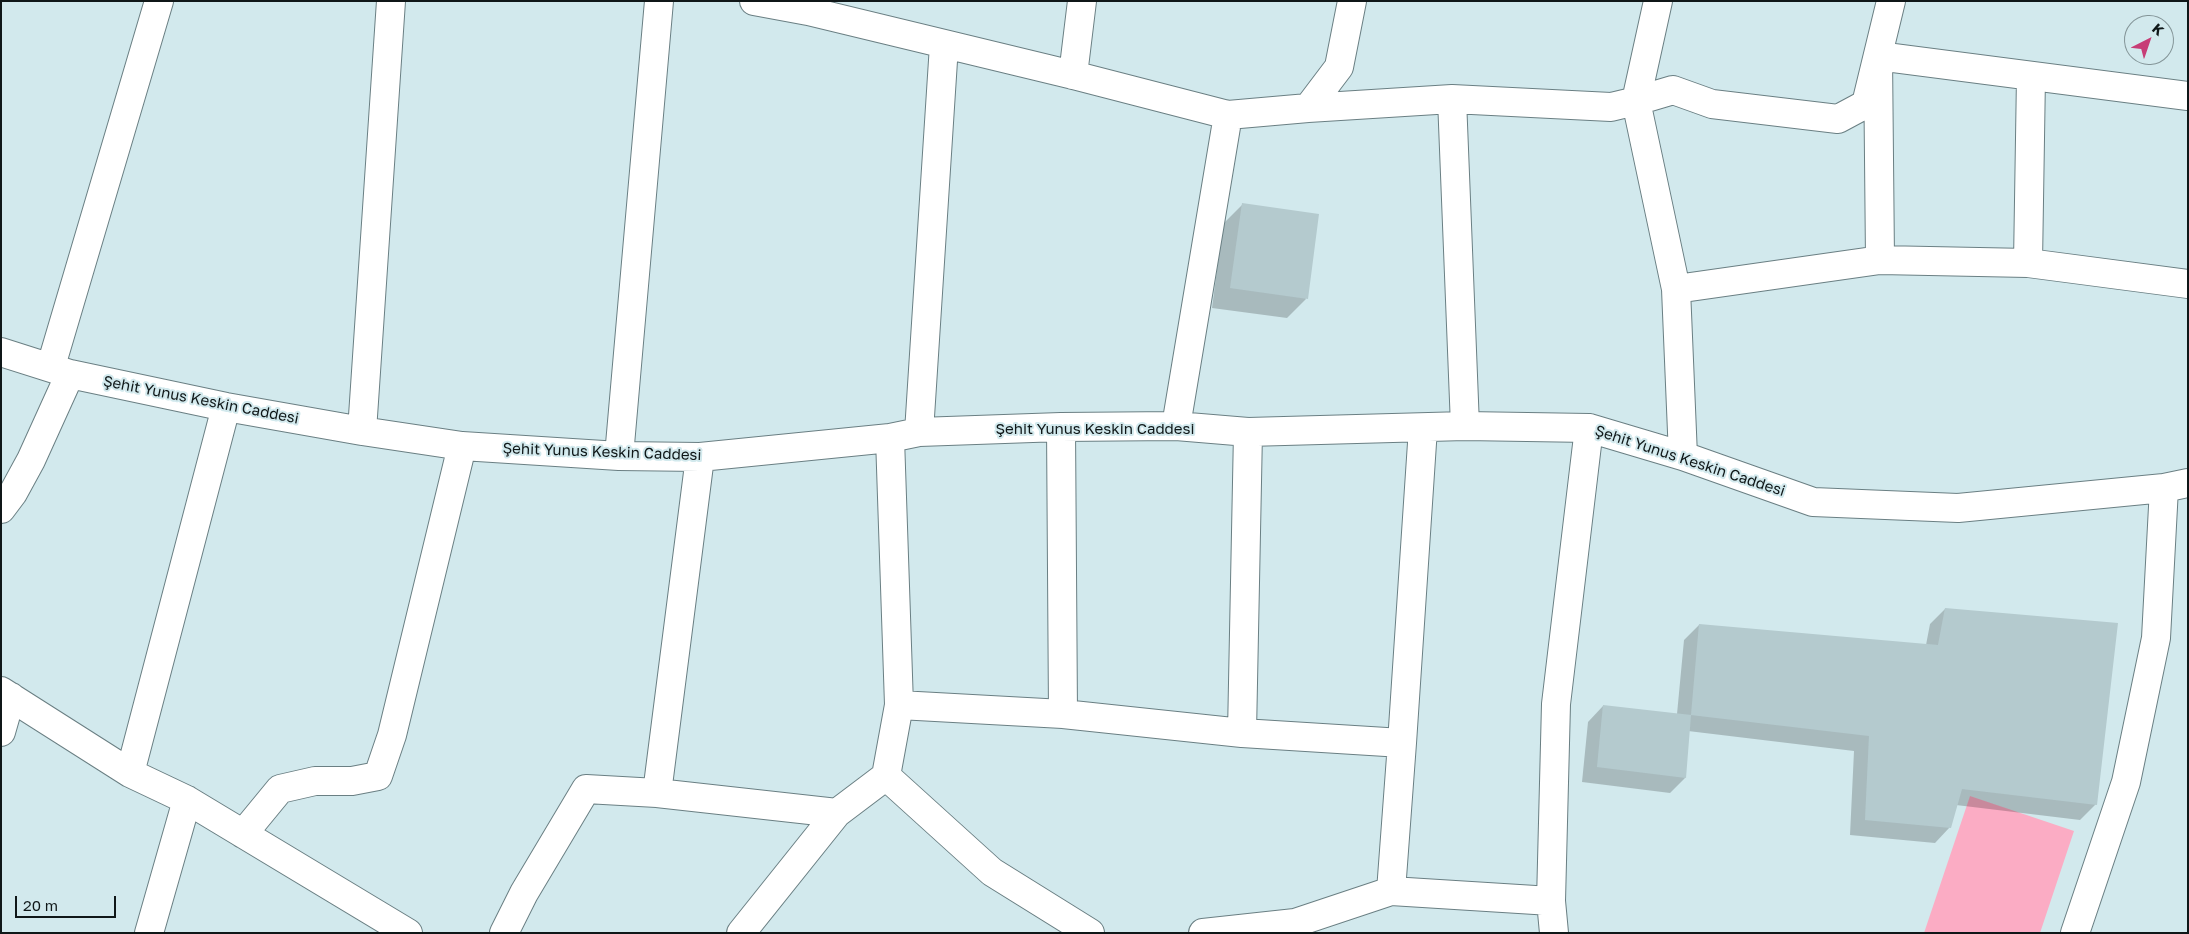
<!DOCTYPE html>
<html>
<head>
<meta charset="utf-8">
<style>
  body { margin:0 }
  #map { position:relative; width:2189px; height:934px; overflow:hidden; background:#d2e9ed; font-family:"Golos Text",sans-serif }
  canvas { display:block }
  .frame { position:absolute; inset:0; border:2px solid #0f1718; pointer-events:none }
  .north { position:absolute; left:2124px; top:15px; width:50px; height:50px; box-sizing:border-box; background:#d2e9ed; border:1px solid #849598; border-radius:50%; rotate:41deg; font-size:14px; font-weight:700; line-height:20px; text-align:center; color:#0f1718 }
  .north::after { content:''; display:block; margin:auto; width:18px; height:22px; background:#c73d76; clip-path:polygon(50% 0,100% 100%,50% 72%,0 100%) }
  .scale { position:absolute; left:15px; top:896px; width:101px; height:22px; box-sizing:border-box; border:2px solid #0f1718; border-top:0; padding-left:6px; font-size:15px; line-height:18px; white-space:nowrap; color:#0f1718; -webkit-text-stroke:4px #d2e9ed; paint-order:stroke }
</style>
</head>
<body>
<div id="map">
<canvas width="2189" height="934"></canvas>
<div class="frame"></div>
<div class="north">K</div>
<div class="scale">20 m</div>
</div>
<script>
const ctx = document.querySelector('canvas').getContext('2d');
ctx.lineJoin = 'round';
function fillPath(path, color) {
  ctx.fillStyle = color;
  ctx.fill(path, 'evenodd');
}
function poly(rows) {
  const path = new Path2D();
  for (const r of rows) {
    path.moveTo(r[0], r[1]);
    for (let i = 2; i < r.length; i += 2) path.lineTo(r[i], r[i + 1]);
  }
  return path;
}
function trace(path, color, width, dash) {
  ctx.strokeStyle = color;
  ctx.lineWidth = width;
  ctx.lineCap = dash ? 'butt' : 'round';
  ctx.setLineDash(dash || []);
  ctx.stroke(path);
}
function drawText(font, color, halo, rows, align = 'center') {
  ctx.font = font + ' "Golos Text",sans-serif';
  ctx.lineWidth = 4;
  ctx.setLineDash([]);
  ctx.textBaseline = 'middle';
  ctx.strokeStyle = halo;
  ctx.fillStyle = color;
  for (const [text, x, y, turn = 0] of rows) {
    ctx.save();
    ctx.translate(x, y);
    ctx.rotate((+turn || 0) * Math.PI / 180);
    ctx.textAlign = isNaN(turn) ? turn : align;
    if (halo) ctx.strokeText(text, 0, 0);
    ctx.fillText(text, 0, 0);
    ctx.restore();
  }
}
fillPath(poly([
  [1970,796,2074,831,2040,933,1924,933]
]), '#fbacc4');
fillPath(poly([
  [1243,204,1306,299,1287,318,1212,308,1223,224],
  [1945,609,2096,804,2080,820,1956,805,1950,827,1935,843,1850,835,1854,751,1688,731,1685,778,1670,793,1582,782,1588,722,1603,706,1677,714,1684,640,1699,625,1926,645,1930,624]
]), '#0003');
fillPath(poly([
  [1242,203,1319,214,1308,299,1230,288],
  [1945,608,2118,623,2097,805,1962,789,1951,828,1865,820,1869,736,1691,715,1699,624,1938,645],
  [1603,705,1691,715,1686,778,1597,767]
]), '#b4cace');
const minor = poly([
  [754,1,808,11,1073,75,1228,115,1308,108,1339,67,1352,1],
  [1073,75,1082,1],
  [1452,99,1465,426],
  [1308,108,1452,99,1611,107,1636,101,1658,1],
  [1880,260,1878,56,2188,96],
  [2028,263,2031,76],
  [1676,289,1880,260,2028,263,2188,284],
  [1,352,70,374,226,407,362,431,462,446,619,456,700,457,890,438,919,432,1061,427,1176,426,1248,432,1465,426,1589,428,1683,456,1813,502,1958,508,2164,488,2188,483],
  [51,366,159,1],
  [1176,426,1228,115],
  [1061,427,1063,714],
  [362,431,391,1],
  [919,432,944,45],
  [619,456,659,1],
  [1683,456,1676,289,1636,101,1673,90,1712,104,1838,119,1866,104,1891,1],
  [1,509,13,493,31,460,70,374],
  [1,691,130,773,187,800,408,933],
  [899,705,1063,714,1242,733,1402,743,1423,428],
  [1,732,11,697],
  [1242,733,1248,432],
  [130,773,226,407],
  [886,776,992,872,1090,933],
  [657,793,700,457],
  [243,834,280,789,315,781,352,781,378,776,392,735,462,446],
  [1391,891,1402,743],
  [149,933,187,800],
  [504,933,524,893,586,789,657,793,837,813],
  [741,933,837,813,886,776,899,705,890,438],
  [1203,933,1295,923,1391,891,1551,901],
  [1554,933,1551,901,1556,704,1589,428],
  [2075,933,2126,782,2156,638,2164,488]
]);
trace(minor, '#6a7f83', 30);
trace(minor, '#fff', 28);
drawText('15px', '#0f1718', '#d2e9ed', [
  ["Şehit Yunus Keskin Caddesi",201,400,11],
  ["Şehit Yunus Keskin Caddesi",1095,429],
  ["Şehit Yunus Keskin Caddesi",602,452,2],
  ["Şehit Yunus Keskin Caddesi",1690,461,18]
]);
</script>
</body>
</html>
